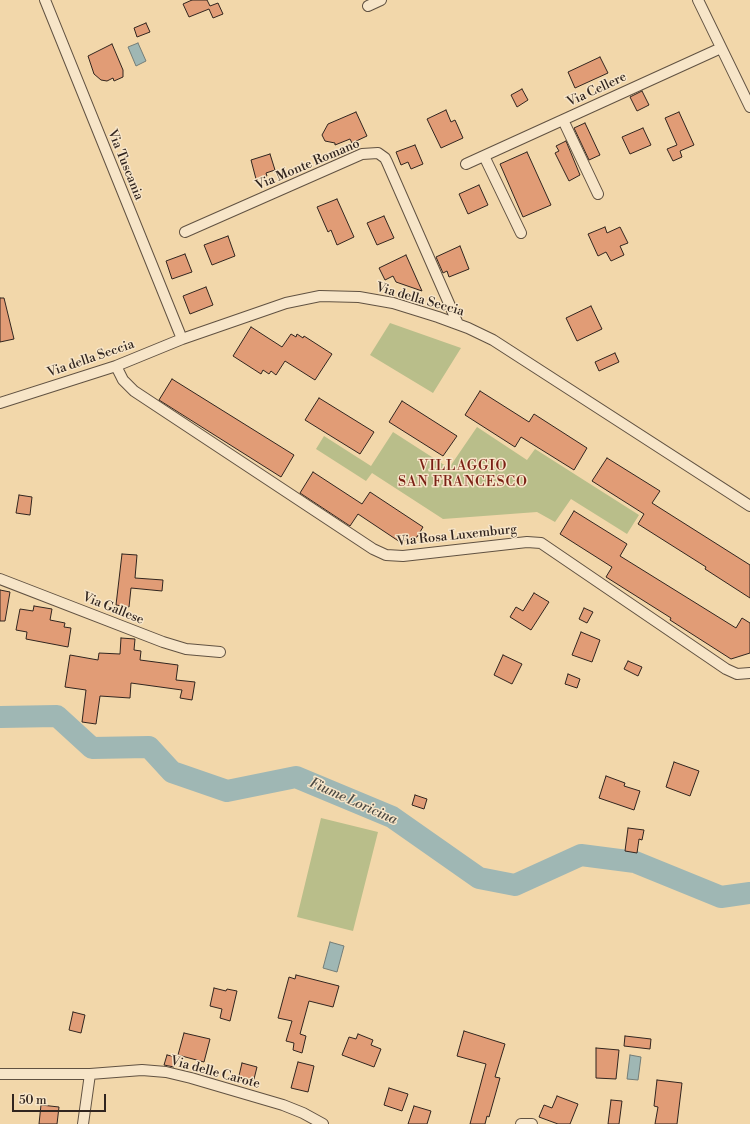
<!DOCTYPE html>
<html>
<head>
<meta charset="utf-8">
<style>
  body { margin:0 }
  #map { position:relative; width:750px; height:1124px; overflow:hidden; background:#f2d7aa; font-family:"Libre Bodoni",serif }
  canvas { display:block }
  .scale { position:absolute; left:12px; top:1094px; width:94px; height:18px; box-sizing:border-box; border:2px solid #31251f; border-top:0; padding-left:5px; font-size:12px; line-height:14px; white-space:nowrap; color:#31251f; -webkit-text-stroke:3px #f7e5c8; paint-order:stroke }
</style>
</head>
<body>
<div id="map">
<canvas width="750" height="1124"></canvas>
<div class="scale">50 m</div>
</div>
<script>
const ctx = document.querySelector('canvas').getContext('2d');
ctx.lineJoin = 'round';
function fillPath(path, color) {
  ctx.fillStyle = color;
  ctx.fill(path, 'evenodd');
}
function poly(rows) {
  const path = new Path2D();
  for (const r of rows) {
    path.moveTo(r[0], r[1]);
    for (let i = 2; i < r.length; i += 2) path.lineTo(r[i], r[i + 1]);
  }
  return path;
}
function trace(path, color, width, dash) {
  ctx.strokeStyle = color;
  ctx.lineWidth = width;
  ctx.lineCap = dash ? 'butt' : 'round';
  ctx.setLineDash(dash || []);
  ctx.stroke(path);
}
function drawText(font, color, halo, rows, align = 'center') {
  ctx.font = font + ' "Libre Bodoni",serif';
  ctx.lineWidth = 3;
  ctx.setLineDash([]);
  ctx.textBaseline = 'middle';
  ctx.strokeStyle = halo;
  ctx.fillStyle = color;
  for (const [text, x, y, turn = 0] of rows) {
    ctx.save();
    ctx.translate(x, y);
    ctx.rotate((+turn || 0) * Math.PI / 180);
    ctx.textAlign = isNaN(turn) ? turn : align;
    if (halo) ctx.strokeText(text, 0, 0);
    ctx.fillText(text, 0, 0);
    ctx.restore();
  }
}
fillPath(poly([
  [390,323,461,348,433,393,370,355],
  [477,427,527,460,535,449,639,515,627,534,571,499,555,522,537,512,443,519,372,473,366,481,316,449,324,436,371,466,393,432,449,468],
  [321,818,378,832,353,931,297,917]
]), '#b9be8a');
const water = poly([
  [138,43,146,61,136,66,128,47,138,43],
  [330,942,344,946,337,972,323,968,330,942],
  [630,1055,641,1057,638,1080,627,1079,630,1055]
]);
fillPath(water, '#9fb7b4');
trace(water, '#737d78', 1);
trace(poly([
  [0,717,57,716,92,748,149,747,172,772,227,791,296,777,392,817,479,878,515,885,581,855,635,862,721,897,750,893]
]), '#9fb7b4', 22);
const building = poly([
  [192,0,207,0,210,6,218,3,223,14,213,18,209,9,189,17,183,4,192,0],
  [146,23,150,32,137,37,134,28,146,23],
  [112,44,123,70,123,77,114,81,113,78,107,81,101,80,94,74,88,56,112,44],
  [600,57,608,73,575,88,568,72,600,57],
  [522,89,528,100,517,107,511,95,522,89],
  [642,91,649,105,637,111,630,97,642,91],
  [446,110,451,122,455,120,463,138,441,148,427,119,446,110],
  [356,112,367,136,352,143,350,139,335,145,335,143,325,141,322,135,328,124,356,112],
  [679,112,694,145,680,151,682,157,673,161,667,149,677,145,665,118,679,112],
  [585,123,600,155,589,160,574,128,585,123],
  [643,128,651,145,630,154,622,137,643,128],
  [566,141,580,175,569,181,555,153,559,151,556,146,566,141],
  [415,145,423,164,411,169,408,162,401,165,396,152,415,145],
  [527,152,551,205,523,217,500,164,527,152],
  [270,154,275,170,266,173,267,176,256,179,251,160,270,154],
  [479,185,488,205,468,214,459,194,479,185],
  [337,199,354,237,337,245,331,230,328,232,317,207,337,199],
  [384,216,394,238,377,245,367,223,384,216],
  [605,227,607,233,620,227,628,243,620,246,624,255,611,261,606,252,598,256,588,234,605,227],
  [228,236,235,256,212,265,204,245,228,236],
  [460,246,469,269,449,277,447,271,443,273,436,257,460,246],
  [185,254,192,272,172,279,166,261,185,254],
  [406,255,422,291,396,282,393,276,385,280,379,268,406,255],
  [206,287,213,305,190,314,183,296,206,287],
  [0,298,4,298,14,339,0,342,0,298],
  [591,306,602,329,577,341,566,318,591,306],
  [251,327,282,347,291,334,296,337,297,334,303,338,304,336,332,354,315,380,285,361,276,375,271,371,269,374,263,370,261,374,233,356,251,327],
  [615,353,619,362,599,371,595,362,615,353],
  [172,379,294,455,281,477,159,400,172,379],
  [480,391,529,422,534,414,587,448,574,470,521,437,515,447,465,415,480,391],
  [319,398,374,432,360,454,305,420,319,398],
  [402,401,457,436,443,456,389,422,402,401],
  [607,458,660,491,652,503,750,565,750,598,705,569,706,567,638,524,644,514,592,481,607,458],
  [313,472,362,504,370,492,423,527,417,537,400,542,358,514,350,526,300,493,313,472],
  [19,495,32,497,30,515,16,513,19,495],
  [574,511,627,544,620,556,736,628,742,618,750,623,750,653,731,659,670,620,671,618,606,577,612,567,560,534,574,511],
  [122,554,137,555,135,578,163,580,162,591,131,588,129,607,116,605,122,554],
  [0,590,10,592,5,621,0,621,0,590],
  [534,593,549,602,531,630,510,617,516,607,523,611,534,593],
  [34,606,52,609,50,620,65,623,64,627,71,628,68,647,26,639,27,632,16,630,20,609,33,611,34,606],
  [584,608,593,612,587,623,579,619,584,608],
  [581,632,600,640,592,662,572,655,581,632],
  [121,638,135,639,134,650,141,651,140,660,178,665,176,680,195,682,192,700,180,698,182,690,131,683,130,698,100,696,96,724,82,722,86,690,65,687,70,655,98,660,99,653,120,654,121,638],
  [503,655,522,664,512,684,494,675,503,655],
  [628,661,642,667,638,676,624,669,628,661],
  [568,674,580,679,577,688,565,684,568,674],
  [674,762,699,771,690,796,666,787,674,762],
  [606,776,625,783,624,786,640,791,634,810,599,798,606,776],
  [415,795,427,799,424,809,412,805,415,795],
  [628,828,644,830,642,840,639,839,637,853,625,851,628,828],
  [296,975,339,986,333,1007,309,1001,300,1034,306,1036,302,1053,293,1050,294,1043,286,1041,292,1021,278,1018,289,977,295,979,296,975],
  [214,988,226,991,227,989,237,991,230,1021,220,1018,222,1009,210,1006,214,988],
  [73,1012,85,1015,81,1033,69,1030,73,1012],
  [464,1031,505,1044,495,1077,500,1078,489,1117,487,1116,485,1124,470,1124,486,1064,457,1056,464,1031],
  [184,1033,210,1039,204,1062,178,1055,184,1033],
  [358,1034,373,1040,371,1045,381,1049,374,1067,342,1055,349,1037,356,1039,358,1034],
  [625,1036,651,1039,650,1049,624,1046,625,1036],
  [596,1048,619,1050,616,1079,596,1078,596,1048],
  [167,1055,176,1057,174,1067,164,1065,167,1055],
  [298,1062,314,1066,308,1092,291,1088,298,1062],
  [242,1063,257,1067,253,1083,238,1080,242,1063],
  [657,1080,682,1083,677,1124,655,1124,658,1107,654,1106,657,1080],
  [389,1088,408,1094,402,1111,384,1105,389,1088],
  [557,1096,578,1104,570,1124,558,1124,539,1117,544,1105,552,1108,557,1096],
  [611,1100,622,1101,619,1124,608,1124,611,1100],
  [41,1105,59,1107,57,1124,39,1124,41,1105],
  [414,1106,431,1111,427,1124,408,1124,414,1106]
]);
fillPath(building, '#e19c76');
trace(building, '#31251f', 1);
const street = poly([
  [45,0,182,339],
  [698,0,750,107],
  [368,6,381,0],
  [563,120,598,194],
  [484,156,521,233],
  [466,164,721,48],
  [185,232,362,154,378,153,385,158,387,162,458,324],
  [116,366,123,380,134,391,373,549,386,555,403,556,527,542,541,543,726,669,737,674,750,673],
  [0,403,116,366,182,339,286,303,320,296,359,297,393,303,438,317,468,328,493,340,750,506],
  [0,579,163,642,186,649,220,652],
  [0,1074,90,1074,142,1070,166,1072,191,1078,283,1105,303,1113,323,1124],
  [83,1124,90,1074],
  [521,1124,532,1124]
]);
trace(street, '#615242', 12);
trace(street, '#f7e5c8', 10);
drawText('13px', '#31251f', '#f7e5c8', [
  ["Via Cellere",597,90,-25],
  ["Via Tuscania",125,165,68],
  ["Via Monte Romano",308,165,-23],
  ["Via della Seccia",420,300,16],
  ["Via della Seccia",91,359,-19],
  ["Via Rosa Luxemburg",457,536,-6],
  ["Via Gallese",113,609,22],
  ["Via delle Carote",215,1073,15]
]);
ctx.letterSpacing = '1px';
drawText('14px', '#7a1f14', '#f7e5c8', [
  ["VILLAGGIO",463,467],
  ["SAN FRANCESCO",463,483]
]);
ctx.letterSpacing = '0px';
drawText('italic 14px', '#4c4a44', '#f7e5c8', [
  ["Fiume Loricina",353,802,24]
]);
</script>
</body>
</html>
